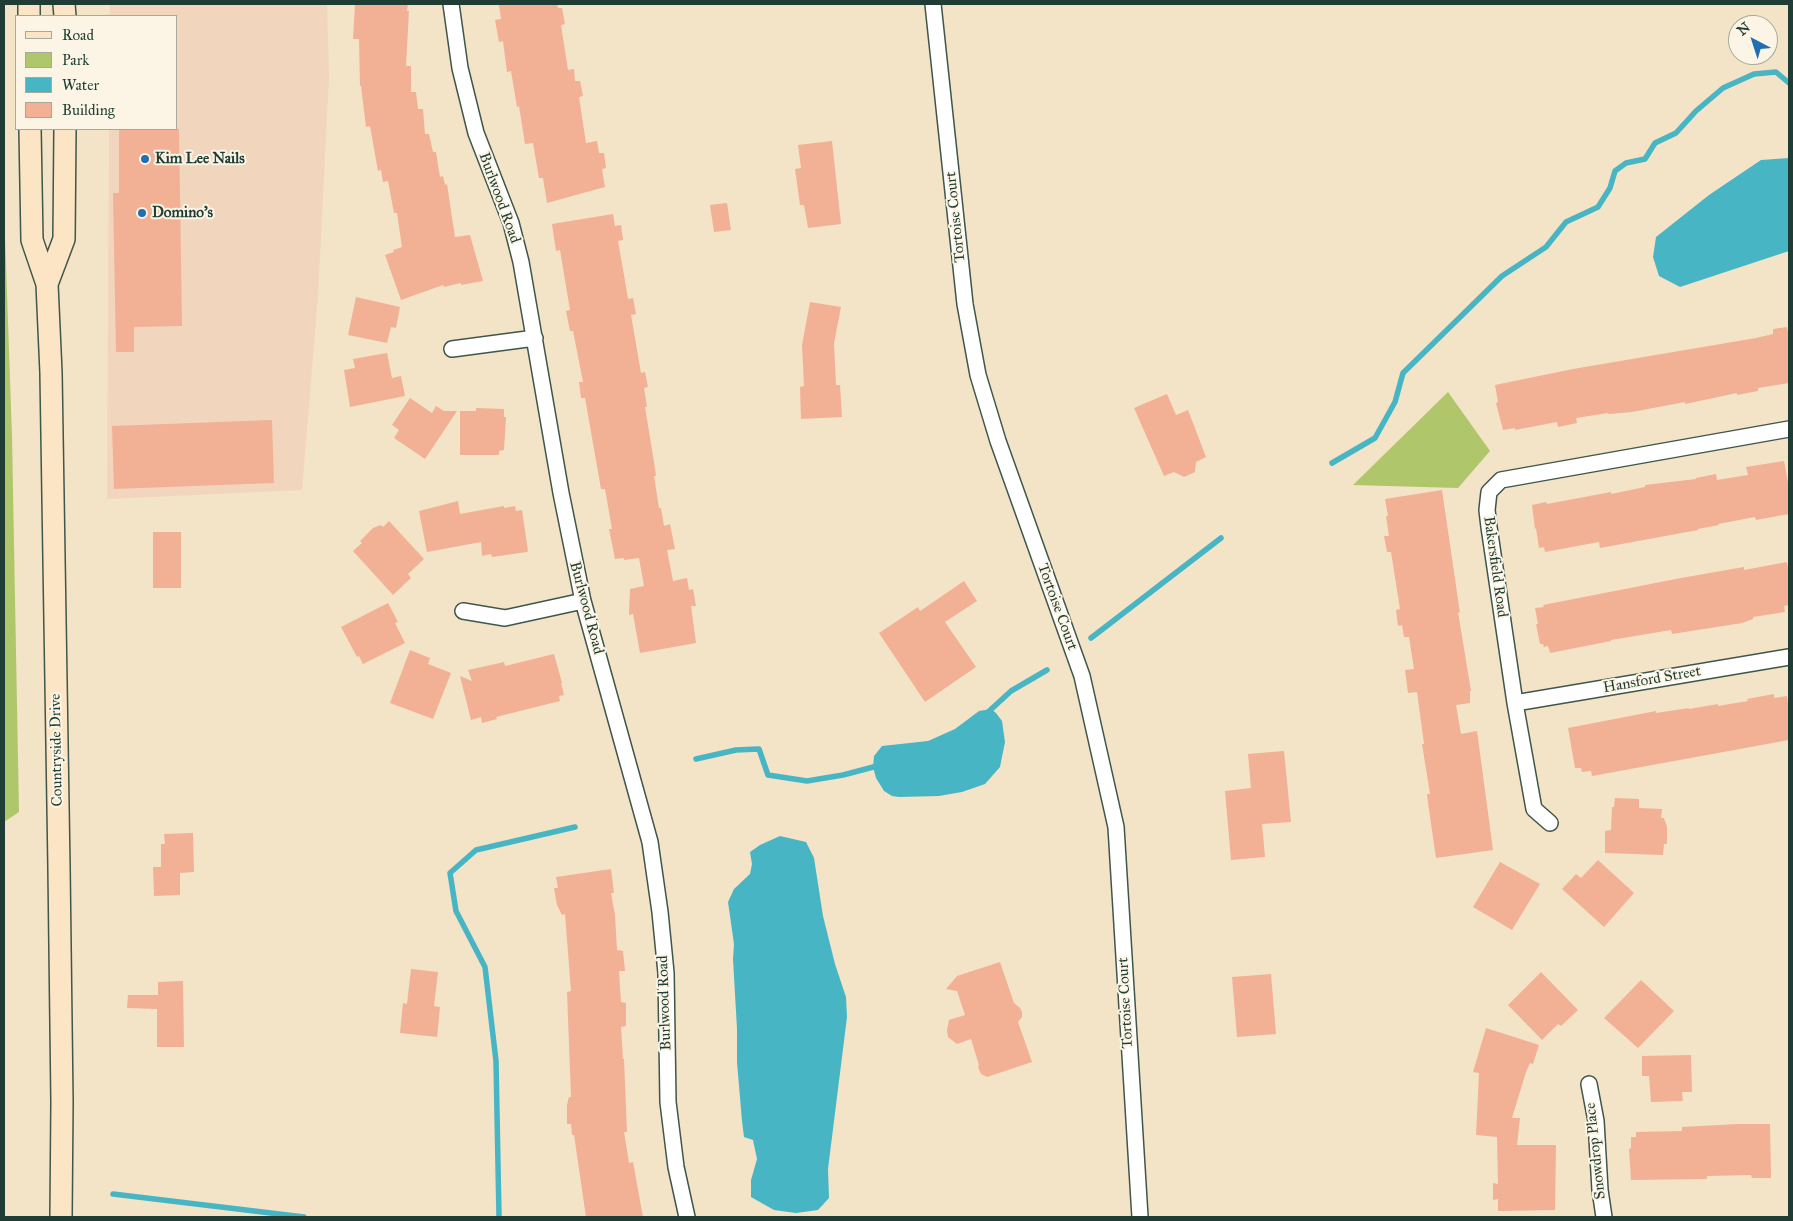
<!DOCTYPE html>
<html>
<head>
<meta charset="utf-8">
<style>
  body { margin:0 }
  #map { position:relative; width:1793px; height:1221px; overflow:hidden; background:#f3e3c7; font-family:"IM FELL Great Primer",serif }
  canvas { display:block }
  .frame { position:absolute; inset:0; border:5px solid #1f3d34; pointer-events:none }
  .legend { position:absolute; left:15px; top:15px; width:162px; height:115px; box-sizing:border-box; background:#fcf5e5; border:1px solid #a4ab9e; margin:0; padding:6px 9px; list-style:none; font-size:15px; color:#1f3d34 }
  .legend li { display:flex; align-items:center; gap:10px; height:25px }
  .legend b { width:25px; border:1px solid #a4ab9e }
  .north { position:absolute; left:1728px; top:15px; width:50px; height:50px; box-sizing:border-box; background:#fcf5e5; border:1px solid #a4ab9e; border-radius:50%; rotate:320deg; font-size:14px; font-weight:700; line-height:20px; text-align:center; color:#1f3d34 }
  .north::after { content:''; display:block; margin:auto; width:18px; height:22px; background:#1f6fb2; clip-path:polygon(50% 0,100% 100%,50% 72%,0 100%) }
</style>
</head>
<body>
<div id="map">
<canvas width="1793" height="1221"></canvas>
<div class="frame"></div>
<ul class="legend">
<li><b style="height:6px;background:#fce5c4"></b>Road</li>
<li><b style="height:14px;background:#b0c66b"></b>Park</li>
<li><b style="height:14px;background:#48b5c5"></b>Water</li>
<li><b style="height:14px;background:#f2b195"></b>Building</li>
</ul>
<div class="north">N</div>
</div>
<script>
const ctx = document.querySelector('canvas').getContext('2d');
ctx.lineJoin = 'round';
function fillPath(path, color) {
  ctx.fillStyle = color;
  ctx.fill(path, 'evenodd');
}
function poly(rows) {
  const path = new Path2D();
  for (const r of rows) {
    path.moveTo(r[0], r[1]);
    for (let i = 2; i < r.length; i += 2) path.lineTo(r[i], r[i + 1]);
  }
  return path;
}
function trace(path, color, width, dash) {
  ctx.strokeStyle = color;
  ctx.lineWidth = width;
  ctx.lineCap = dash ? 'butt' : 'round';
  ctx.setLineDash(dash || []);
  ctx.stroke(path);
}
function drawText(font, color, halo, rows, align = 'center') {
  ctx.font = font + ' "IM FELL Great Primer",serif';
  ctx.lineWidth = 4;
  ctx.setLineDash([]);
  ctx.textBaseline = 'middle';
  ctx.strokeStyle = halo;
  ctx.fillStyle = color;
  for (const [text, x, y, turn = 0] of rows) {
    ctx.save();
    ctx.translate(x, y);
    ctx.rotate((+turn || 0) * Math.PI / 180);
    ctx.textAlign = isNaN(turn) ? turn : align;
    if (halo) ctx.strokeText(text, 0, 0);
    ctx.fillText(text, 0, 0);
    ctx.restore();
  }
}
fillPath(poly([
  [110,4,327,4,329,76,318,296,302,490,107,499,109,129,176,129,176,16,110,16]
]), '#f1d5bd');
fillPath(poly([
  [4,207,12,437,19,812,4,822],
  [1448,392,1490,451,1458,488,1353,485]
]), '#b0c66b');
fillPath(poly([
  [1789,158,1789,251,1680,287,1659,276,1653,257,1656,237,1709,195,1761,160],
  [991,709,996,713,1002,721,1005,742,1000,767,985,784,962,792,939,796,899,797,892,796,884,791,876,778,873,767,874,756,882,746,928,741,955,729,979,711],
  [780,836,806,842,814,858,823,916,835,964,846,997,847,1017,828,1169,829,1198,818,1210,796,1213,774,1210,751,1197,751,1180,757,1159,753,1140,744,1137,742,1121,737,1062,737,1029,733,959,734,944,728,902,734,889,750,874,752,864,750,852,760,845]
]), '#48b5c5');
trace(poly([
  [1332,463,1375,438,1395,402,1403,373,1502,276,1546,247,1566,222,1598,207,1610,188,1615,171,1626,163,1645,159,1655,143,1676,133,1696,111,1723,88,1754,74,1776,72,1789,83],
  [1091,638,1221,538],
  [986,714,1011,691,1047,670],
  [696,759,736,750,759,749,768,775,807,781,843,775,881,765],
  [113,1194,304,1217],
  [499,1217,496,1061,485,967,456,911,450,873,476,850,575,827]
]), '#48b5c5', 5.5);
fillPath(poly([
  [355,4,408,4,407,11,409,11,406,66,411,66,411,92,416,92,418,109,423,109,425,134,429,134,433,152,436,152,440,177,443,176,445,185,447,184,455,237,470,235,483,281,461,285,461,283,444,287,443,285,401,300,385,255,394,252,393,250,402,247,397,213,394,213,388,181,383,182,381,170,378,171,370,126,366,127,361,86,360,86,359,39,353,39],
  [510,4,557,4,558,8,562,8,565,24,561,25,568,70,574,69,575,81,580,81,583,96,579,97,586,143,597,141,599,153,604,153,606,168,602,169,605,187,547,203,543,178,539,178,533,143,525,144,519,106,517,107,511,71,507,72,503,41,499,42,495,20,501,19,499,5],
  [119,129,179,129,182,326,134,327,134,352,116,352,113,193,119,193],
  [832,141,841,224,808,228,804,205,800,205,795,169,801,168,798,145],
  [727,203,731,230,714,232,710,205],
  [613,214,615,226,621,225,623,240,618,241,624,275,628,299,633,298,636,314,631,315,641,373,645,372,648,387,644,388,647,407,645,407,654,462,656,476,654,476,659,508,661,508,664,526,670,524,675,549,667,550,673,581,687,578,689,590,693,589,696,606,691,606,696,643,640,653,633,614,629,615,630,589,644,586,639,558,624,560,624,558,615,559,609,529,612,529,605,489,601,489,585,398,581,398,579,382,583,382,573,331,570,331,566,311,570,310,560,250,556,251,552,224],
  [356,297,400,307,396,328,391,327,387,343,348,335],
  [810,302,841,307,834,343,836,385,840,385,842,417,801,419,800,387,804,386,802,345],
  [1787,327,1789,338,1789,383,1758,388,1758,391,1737,395,1737,393,1685,404,1685,402,1632,412,1609,414,1608,413,1576,418,1577,423,1558,427,1557,422,1515,430,1515,428,1503,430,1496,403,1498,402,1495,385,1573,369,1756,338,1773,334,1773,329],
  [387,353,392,378,401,376,405,396,350,407,344,370,355,368,353,359],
  [1167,394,1176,415,1188,410,1206,457,1196,462,1195,472,1184,477,1174,472,1164,476,1134,408],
  [410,398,432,413,436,406,444,411,457,411,425,459,394,438,399,430,392,425],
  [476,408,504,409,504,417,506,417,504,450,499,451,499,455,460,455,460,411,476,411],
  [272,420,274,483,114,489,112,426],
  [1784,461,1789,488,1789,514,1756,520,1755,517,1718,524,1719,525,1698,529,1698,530,1600,548,1599,542,1545,552,1544,547,1539,548,1536,528,1535,529,1532,505,1546,502,1547,504,1611,492,1611,494,1645,487,1645,485,1696,479,1696,478,1716,474,1717,480,1748,475,1746,467],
  [1442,490,1460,613,1458,612,1471,691,1470,691,1470,703,1456,705,1461,734,1477,731,1493,850,1436,858,1428,803,1427,794,1430,794,1422,744,1424,744,1417,692,1408,693,1405,670,1414,669,1409,637,1404,637,1402,625,1398,626,1396,610,1400,609,1391,552,1387,552,1384,536,1389,536,1386,516,1388,516,1385,499],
  [458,501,460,514,504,506,504,508,515,506,516,511,522,510,528,551,527,552,492,557,491,554,482,556,481,542,427,552,419,511],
  [389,521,424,559,408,574,411,578,393,595,353,551,362,543,360,541,373,528,381,525,383,527],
  [153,532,181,532,181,588,153,588],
  [1787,562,1789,574,1789,605,1784,606,1785,612,1753,617,1753,619,1742,623,1672,634,1671,630,1611,640,1611,641,1550,653,1548,646,1544,647,1543,644,1540,644,1536,624,1538,624,1535,608,1544,607,1543,605,1681,578,1744,567,1744,570],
  [964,581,977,601,945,622,976,667,925,702,879,633,918,607,920,611],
  [388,603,398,622,395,623,405,643,363,664,359,656,357,657,341,627],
  [410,650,430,658,428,664,451,673,433,719,390,703],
  [554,654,562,683,561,683,564,695,559,696,560,701,496,717,497,719,482,723,481,717,471,720,460,676,472,681,468,670,504,662,505,666],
  [1774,694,1774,698,1787,696,1789,711,1789,740,1592,776,1591,771,1582,772,1581,768,1575,768,1568,728,1656,711,1656,713,1689,708,1689,709,1718,704,1718,706,1748,701,1747,699],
  [1284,751,1291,822,1262,824,1265,857,1231,860,1225,791,1251,788,1248,754],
  [1615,798,1639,799,1639,808,1662,809,1661,818,1664,818,1667,827,1667,844,1664,844,1663,855,1605,853,1605,831,1611,830,1612,807,1614,807],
  [193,833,194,872,180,873,180,895,154,896,153,867,161,867,161,844,165,844,164,834],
  [1598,860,1634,893,1604,927,1562,889,1576,874,1581,878],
  [1500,862,1540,884,1512,930,1473,907],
  [611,869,614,893,611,893,615,915,617,950,623,951,625,971,619,971,621,1002,626,1003,626,1026,621,1027,623,1059,624,1059,627,1132,624,1132,629,1163,633,1162,643,1217,586,1217,574,1135,572,1135,571,1124,567,1124,567,1105,569,1097,571,1097,567,992,571,991,565,914,562,915,557,905,554,888,558,888,556,877],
  [1000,962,1014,1003,1020,1008,1022,1012,1022,1017,1018,1022,1032,1062,987,1077,981,1074,978,1067,979,1065,971,1039,957,1044,948,1037,947,1030,949,1020,965,1015,957,991,946,989,957,976],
  [411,969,438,972,434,1006,440,1007,437,1037,400,1033,403,1003,407,1004],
  [1541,972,1578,1010,1561,1026,1558,1024,1542,1040,1508,1005],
  [1271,974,1276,1034,1237,1037,1232,977],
  [1641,980,1674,1011,1638,1048,1604,1018],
  [183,981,184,1047,157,1047,157,1009,127,1008,128,995,158,995,158,982],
  [1486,1028,1539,1045,1533,1064,1530,1063,1526,1072,1512,1118,1520,1118,1517,1145,1556,1145,1555,1210,1498,1211,1498,1199,1493,1200,1493,1183,1498,1184,1497,1137,1476,1135,1479,1073,1473,1072],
  [1691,1055,1692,1092,1682,1092,1683,1101,1651,1102,1649,1076,1642,1076,1642,1056],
  [1738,1124,1770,1124,1771,1178,1752,1178,1751,1175,1707,1176,1707,1179,1631,1180,1629,1149,1631,1148,1631,1137,1636,1137,1636,1132,1682,1131,1682,1127]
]), '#f2b195');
const minor = poly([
  [451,4,460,68,476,133,511,223,521,262,561,493,583,601,650,842,660,912,666,973,668,1102,676,1167,687,1217],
  [933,4,965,304,978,375,998,441,1082,676,1116,827,1140,1217],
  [452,349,535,338],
  [463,611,505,618,583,601],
  [1515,703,1789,657],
  [1550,823,1534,809,1515,703,1489,527,1487,510,1489,492,1501,480,1789,429],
  [1589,1084,1596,1121,1600,1190,1604,1217]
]);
const secondary = poly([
  [29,4,29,16],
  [64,4,65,16],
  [30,129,32,240,47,284,51,373,59,868,62,1102,61,1217],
  [47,284,64,239,65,129]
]);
trace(minor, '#3f564a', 18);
trace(secondary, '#3f564a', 24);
trace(minor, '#fff', 15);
trace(secondary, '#fce5c4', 21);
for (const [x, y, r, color] of [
  [145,159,5,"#1f6fb2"],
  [142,213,5,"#1f6fb2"]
]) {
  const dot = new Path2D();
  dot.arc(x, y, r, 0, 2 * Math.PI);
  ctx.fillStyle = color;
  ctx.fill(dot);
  trace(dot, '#fcf5e5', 2);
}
drawText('bold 15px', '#1f3d34', '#fcf5e5', [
  ["Kim Lee Nails",155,159],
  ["Domino's",152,213]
], 'left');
drawText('15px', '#1f3d34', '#fcf5e5', [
  ["Burlwood Road",499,198,70],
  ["Tortoise Court",956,217,-96],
  ["Bakersfield Road",1495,567,82],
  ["Tortoise Court",1057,607,70],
  ["Burlwood Road",586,608,75],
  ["Hansford Street",1652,680,-10],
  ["Countryside Drive",57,750,-91],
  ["Burlwood Road",665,1003,-92],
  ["Tortoise Court",1126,1003,-93],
  ["Snowdrop Place",1596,1151,-96]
]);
</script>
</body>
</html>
